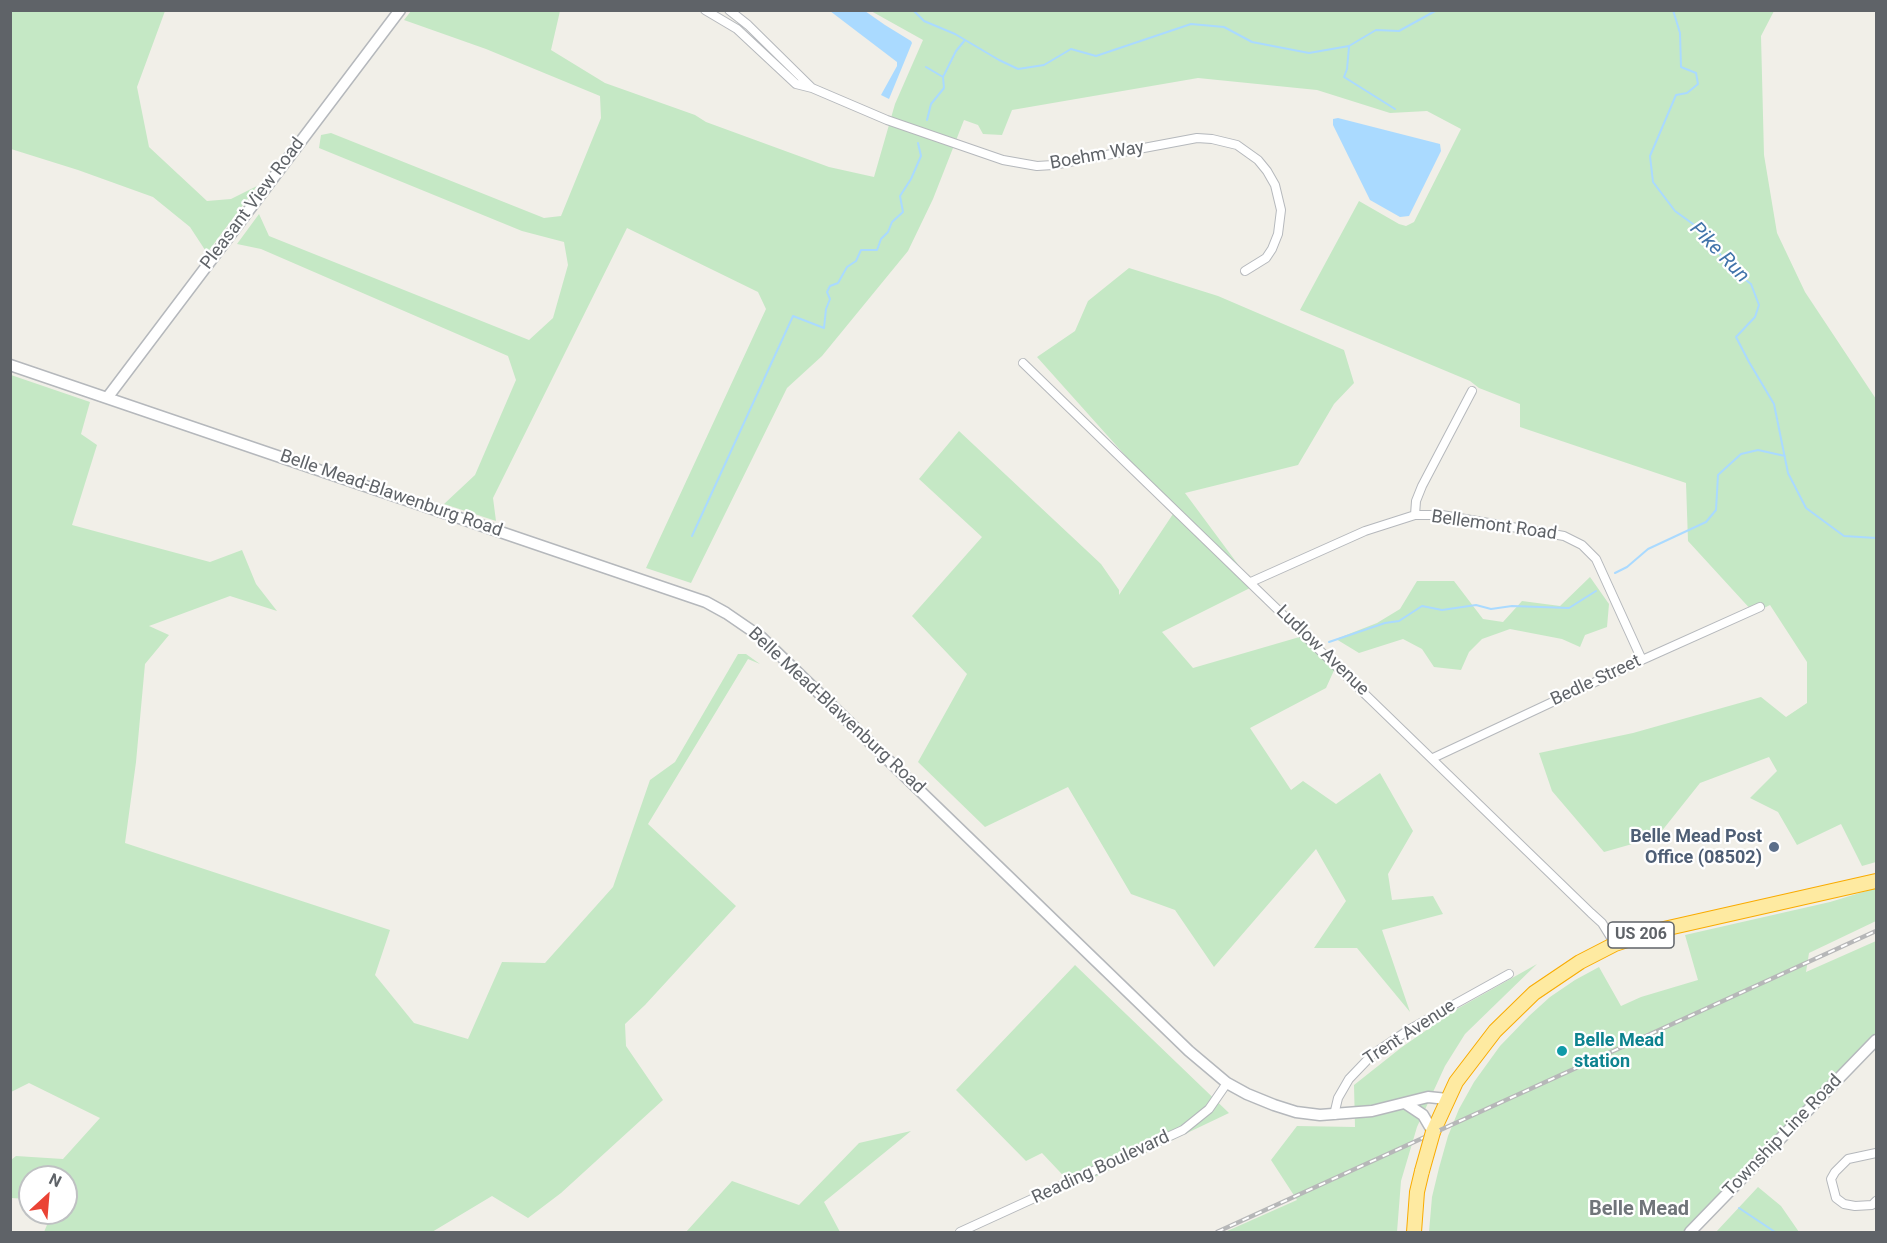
<!DOCTYPE html>
<html>
<head>
<meta charset="utf-8">
<style>
  body { margin:0 }
  #map { position:relative; width:1887px; height:1243px; overflow:hidden; background:#f1efe8; font-family:Roboto,sans-serif }
  canvas { display:block }
  .frame { position:absolute; inset:0; border:12px solid #5f6368; pointer-events:none }
  .north { position:absolute; left:18px; top:1165px; width:60px; height:60px; box-sizing:border-box; background:#fff; border:2px solid #bfc1c3; border-radius:50%; rotate:26deg; font-size:16px; font-weight:700; line-height:24px; text-align:center; color:#5f6368 }
  .north::after { content:''; display:block; margin:auto; width:21px; height:27px; background:#ea4335; clip-path:polygon(50% 0,100% 100%,50% 72%,0 100%) }
</style>
</head>
<body>
<div id="map">
<canvas width="1887" height="1243"></canvas>
<div class="frame"></div>
<div class="north">N</div>
</div>
<script>
const ctx = document.querySelector('canvas').getContext('2d');
ctx.lineJoin = 'round';
function fillPath(path, color) {
  ctx.fillStyle = color;
  ctx.fill(path, 'evenodd');
}
function poly(rows) {
  const path = new Path2D();
  for (const r of rows) {
    path.moveTo(r[0], r[1]);
    for (let i = 2; i < r.length; i += 2) path.lineTo(r[i], r[i + 1]);
  }
  return path;
}
function trace(path, color, width, dash) {
  ctx.strokeStyle = color;
  ctx.lineWidth = width;
  ctx.lineCap = dash ? 'butt' : 'round';
  ctx.setLineDash(dash || []);
  ctx.stroke(path);
}
function drawText(font, color, halo, rows, align = 'center') {
  ctx.font = font + ' Roboto,sans-serif';
  ctx.lineWidth = 4.5;
  ctx.setLineDash([]);
  ctx.textBaseline = 'middle';
  ctx.strokeStyle = halo;
  ctx.fillStyle = color;
  for (const [text, x, y, turn = 0] of rows) {
    ctx.save();
    ctx.translate(x, y);
    ctx.rotate((+turn || 0) * Math.PI / 180);
    ctx.textAlign = isNaN(turn) ? turn : align;
    if (halo) ctx.strokeText(text, 0, 0);
    ctx.fillText(text, 0, 0);
    ctx.restore();
  }
}
fillPath(poly([
  [10,11,165,11,137,87,149,147,207,201,231,199,257,186,207,253,190,227,153,197,78,170,11,149],
  [411,11,560,11,551,50,605,83,695,115,706,122,829,167,874,177,895,104,923,40,871,11,1774,11,1761,36,1764,155,1777,233,1805,292,1876,399,1876,862,1862,866,1841,824,1797,845,1778,812,1750,798,1777,771,1769,757,1700,783,1657,837,1604,852,1552,791,1539,753,1633,733,1761,697,1786,717,1807,703,1807,662,1770,605,1754,613,1688,541,1686,483,1520,427,1520,404,1479,388,1470,381,1300,310,1359,201,1399,224,1406,226,1414,222,1461,129,1427,111,1390,113,1317,90,1198,78,1012,110,1002,135,983,134,978,125,964,120,933,199,908,251,822,356,787,388,691,583,646,568,766,309,758,292,627,228,493,498,496,521,444,504,475,475,516,380,508,356,261,249,237,244,259,214,269,236,529,340,553,318,568,265,564,242,522,231,319,148,321,135,331,133,544,218,561,216,601,118,600,96,486,49,404,20],
  [1129,268,1218,296,1344,350,1354,383,1334,404,1298,465,1185,493,1254,586,1162,632,1193,668,1303,636,1336,666,1326,688,1250,728,1291,790,1303,781,1336,804,1380,773,1413,831,1388,874,1392,900,1433,896,1443,914,1382,930,1410,1012,1357,948,1314,948,1346,901,1316,849,1214,967,1175,910,1131,894,1068,787,985,827,918,762,967,674,912,616,982,537,919,479,959,431,1101,564,1119,590,1119,595,1175,511,1037,357,1075,331,1088,301],
  [11,375,90,402,81,434,97,445,72,525,210,562,242,550,256,584,277,611,230,596,149,626,169,635,145,664,136,762,125,843,390,930,375,975,414,1023,468,1039,502,962,545,963,613,887,650,780,675,762,738,654,746,654,760,664,748,659,648,824,736,906,645,1005,625,1024,626,1046,663,1100,561,1193,528,1218,492,1196,432,1232,44,1232,52,1213,66,1213,66,1177,30,1177,30,1199,11,1198,11,1160,16,1156,63,1159,100,1118,29,1083,11,1092],
  [1590,577,1609,604,1607,627,1585,635,1580,647,1562,639,1510,629,1482,639,1469,652,1461,670,1434,667,1422,649,1403,639,1359,653,1336,639,1377,623,1400,609,1417,581,1454,581,1483,619,1503,622,1522,601,1560,606],
  [1876,888,1876,921,1809,953,1806,972,1876,941,1876,1033,1683,1232,1429,1232,1432,1197,1439,1168,1448,1136,1459,1109,1474,1082,1500,1046,1529,1016,1550,997,1575,980,1599,967,1621,1006,1641,997,1698,980,1685,935,1830,902],
  [1537,964,1465,1034,1445,1066,1417,1127,1401,1181,1397,1232,1225,1232,1297,1200,1271,1160,1297,1126,1355,1127,1354,1085,1402,1047,1457,1009],
  [1075,965,1229,1113,1074,1187,1042,1153,1026,1161,956,1090],
  [911,1131,824,1202,840,1232,686,1232,732,1181,799,1205,859,1143],
  [1758,1187,1781,1206,1799,1232,1716,1232]
]), '#c5e8c5');
fillPath(poly([
  [830,11,865,11,885,25,911,41,912,43,889,99,881,95,897,66,897,62],
  [1338,118,1440,144,1441,151,1409,216,1400,217,1370,200,1333,125,1333,119]
]), '#aadaff');
trace(poly([
  [913,10,924,21,955,34,999,60,1018,69,1044,65,1071,49,1096,56,1191,24,1224,27,1252,42,1309,53,1349,46,1376,30,1399,31,1437,10],
  [1673,10,1680,33,1681,67,1696,73,1698,84,1687,93,1676,95,1650,156,1653,182,1675,211,1704,232,1730,268,1751,284,1759,305,1755,317,1736,337,1749,362,1774,404,1788,473,1806,508,1844,536,1876,538],
  [1349,47,1347,69,1344,77,1395,109],
  [926,67,943,77],
  [927,120,931,104,944,88,943,77,956,51,965,40],
  [692,536,793,316,824,328,826,309,830,299,827,292,830,286,838,283,847,267,856,261,861,250,877,250,881,239,888,232,892,222,903,212,900,196,911,179,921,156,918,143],
  [1615,573,1627,567,1648,549,1706,522,1716,510,1718,475,1741,454,1758,450,1785,456],
  [1329,642,1385,623,1399,621,1422,606,1442,610,1476,605,1491,609,1512,606,1569,608,1596,591],
  [1739,1208,1775,1232]
]), '#aadaff', 2);
const minor = poly([
  [705,10,737,29,796,84,812,88,887,120,1003,160,1037,166,1053,165,1197,138,1212,139,1237,145,1258,160,1267,171,1275,185,1281,210,1278,234,1272,249,1266,258,1245,271],
  [729,10,748,25,812,88],
  [1023,363,1591,913,1602,923,1615,944],
  [1415,515,1416,501,1422,486,1472,391],
  [1251,582,1365,531,1415,515,1442,515,1564,536,1582,545,1596,559,1642,660],
  [1433,758,1642,660,1760,607],
  [1334,1115,1338,1098,1349,1079,1372,1055,1410,1029,1509,974],
  [1876,1153,1848,1159,1835,1172,1831,1179,1836,1198,1844,1204,1855,1206,1872,1205,1876,1201],
  [960,1232,1183,1130,1209,1109,1227,1083]
]);
const tertiary = poly([
  [10,365,706,602,726,613,761,637,1189,1051,1227,1083,1247,1094,1274,1105,1296,1112,1320,1115,1372,1111,1428,1097,1447,1099],
  [107,398,400,10],
  [1405,1103,1423,1115,1433,1132],
  [1690,1232,1876,1040]
]);
const trunk = poly([
  [1433,1132,1456,1082,1495,1031,1534,993,1580,962,1615,944,1655,931,1876,881],
  [1414,1232,1417,1192,1422,1171]
]);
trace(minor, '#b5b8bc', 10);
trace(tertiary, '#b5b8bc', 13);
trace(trunk, '#f9ab00', 16);
trace(minor, '#fff', 8);
trace(tertiary, '#fff', 10);
trace(trunk, '#feeaa1', 14);
const rail = poly([
  [1217,1232,1876,931]
]);
trace(rail, '#b6b7b8', 4.5);
trace(rail, '#fff', 2, [7]);
const trunkBridge = poly([
  [1422,1171,1433,1132]
]);
trace(trunkBridge, '#f9ab00', 16, []);
trace(trunkBridge, '#feeaa1', 14);
for (const [x, y, r, color] of [
  [1774,847,6,"#5c6f8a"],
  [1562,1051,6,"#0f9aa8"]
]) {
  const dot = new Path2D();
  dot.arc(x, y, r, 0, 2 * Math.PI);
  ctx.fillStyle = color;
  ctx.fill(dot);
  trace(dot, '#fff', 2);
}
for (const [x, y, w] of [
  [1641,935,66]
]) {
  const box = new Path2D();
  box.roundRect(x - w / 2, y - 13, w, 26, 4.5);
  ctx.fillStyle = '#fff';
  ctx.fill(box);
  trace(box, '#5f6368', 1.5);
}
drawText('bold 16px', '#5f6368', null, [
  ["US 206",1641,935]
]);
drawText('18px', '#5f6368', '#fff', [
  ["Boehm Way",1097,156,-10],
  ["Pleasant View Road",253,204,-53],
  ["Belle Mead-Blawenburg Road",391,494,19],
  ["Bellemont Road",1494,526,8],
  ["Ludlow Avenue",1322,651,44],
  ["Bedle Street",1596,681,-25],
  ["Belle Mead-Blawenburg Road",836,711,43],
  ["Trent Avenue",1410,1033,-33],
  ["Township Line Road",1783,1136,-46],
  ["Reading Boulevard",1101,1168,-25]
]);
drawText('bold 18px', '#4e5e75', '#fff', [
  ["Belle Mead Post",1762,837],
  ["Office (08502)",1762,858]
], 'right');
drawText('bold 18px', '#0d838f', '#fff', [
  ["Belle Mead",1574,1041],
  ["station",1574,1062]
], 'left');
drawText('italic 20px', '#4174aa', '#fff', [
  ["Pike Run",1719,253,46]
]);
drawText('bold 20px', '#70757a', '#fff', [
  ["Belle Mead",1639,1210]
]);
</script>
</body>
</html>
